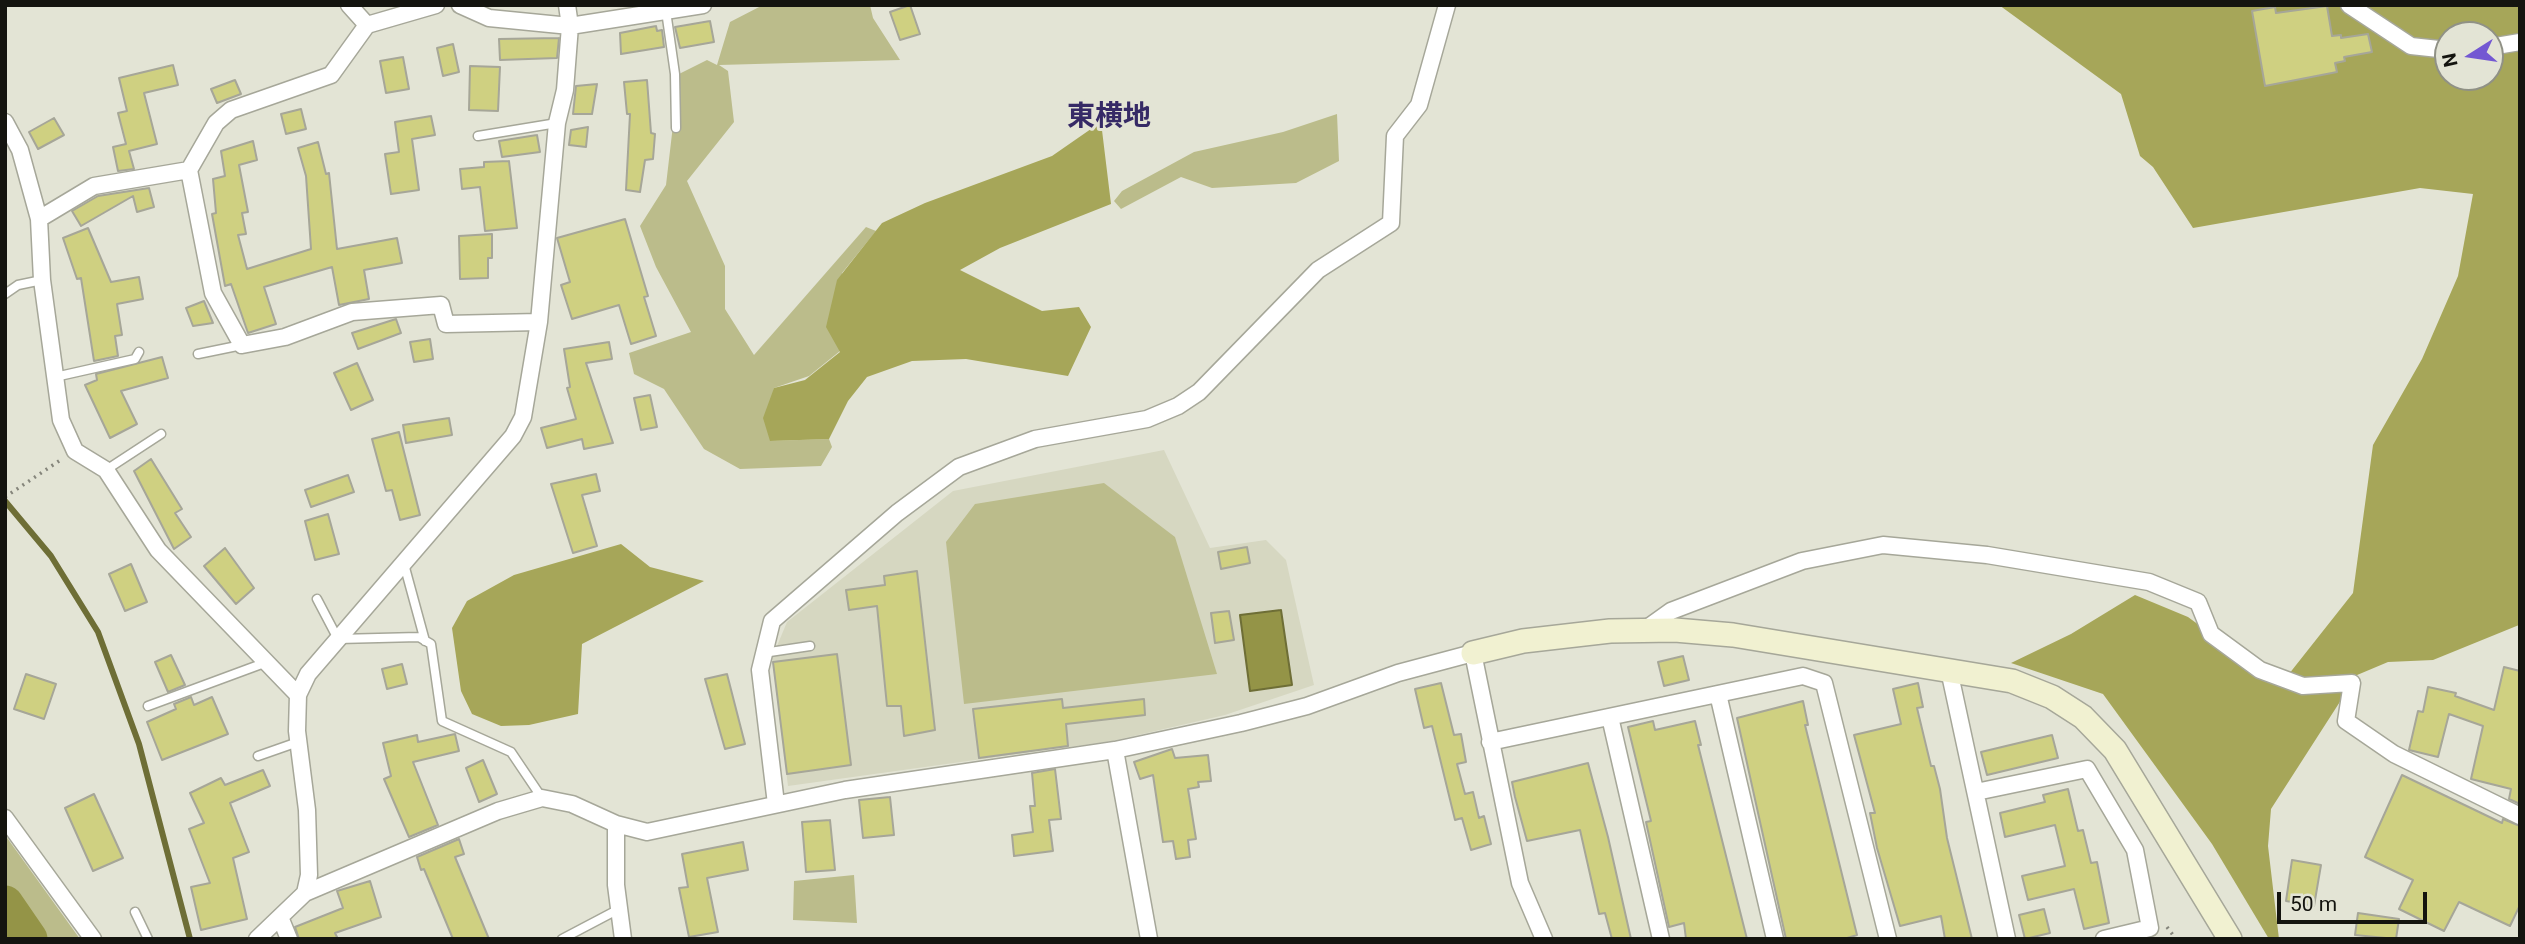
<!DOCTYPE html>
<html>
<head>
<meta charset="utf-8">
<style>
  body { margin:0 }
  #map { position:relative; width:2525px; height:944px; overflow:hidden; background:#e3e4d5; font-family:Roboto,sans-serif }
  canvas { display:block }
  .frame { position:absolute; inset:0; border:7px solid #14140f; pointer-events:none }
  .north { position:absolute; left:2434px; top:21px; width:70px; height:70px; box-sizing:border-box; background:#e3e4d5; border:2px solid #909186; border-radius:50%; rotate:258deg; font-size:19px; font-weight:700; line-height:28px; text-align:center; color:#14140f }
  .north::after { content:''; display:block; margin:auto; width:24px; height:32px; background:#7358d2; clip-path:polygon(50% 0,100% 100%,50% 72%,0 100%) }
  .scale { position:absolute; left:2277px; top:892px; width:150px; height:32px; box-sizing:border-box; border:4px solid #14140f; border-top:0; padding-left:9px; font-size:21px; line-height:24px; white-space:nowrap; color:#14140f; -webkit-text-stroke:5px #e3e4d5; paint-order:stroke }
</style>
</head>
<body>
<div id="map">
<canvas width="2525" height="944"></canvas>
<div class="frame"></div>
<div class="north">N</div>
<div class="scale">50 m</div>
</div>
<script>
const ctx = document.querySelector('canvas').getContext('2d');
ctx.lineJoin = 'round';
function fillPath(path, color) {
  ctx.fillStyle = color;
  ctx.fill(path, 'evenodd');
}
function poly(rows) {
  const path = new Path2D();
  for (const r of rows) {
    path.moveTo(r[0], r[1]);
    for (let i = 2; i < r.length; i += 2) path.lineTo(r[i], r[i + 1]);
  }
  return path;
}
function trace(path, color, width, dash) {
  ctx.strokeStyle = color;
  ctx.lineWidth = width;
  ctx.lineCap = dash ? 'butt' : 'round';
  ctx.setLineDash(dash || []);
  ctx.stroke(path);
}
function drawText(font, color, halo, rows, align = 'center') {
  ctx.font = font + ' Roboto,"Noto Sans JP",sans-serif';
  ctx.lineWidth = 6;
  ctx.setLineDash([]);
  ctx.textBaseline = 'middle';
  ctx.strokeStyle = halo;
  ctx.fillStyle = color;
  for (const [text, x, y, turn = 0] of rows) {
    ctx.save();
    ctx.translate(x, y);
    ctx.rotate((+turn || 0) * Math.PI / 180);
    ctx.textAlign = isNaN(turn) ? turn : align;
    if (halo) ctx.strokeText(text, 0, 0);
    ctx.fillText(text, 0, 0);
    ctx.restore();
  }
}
fillPath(poly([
  [1164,450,1210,548,1266,540,1286,560,1314,685,1225,715,1112,741,788,786,772,658,787,622,953,491]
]), '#d6d7c1');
fillPath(poly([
  [763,5,870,5,873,18,900,60,719,65,728,71,734,122,687,181,725,266,725,309,754,355,866,227,876,231,842,273,840,351,809,376,774,388,770,441,829,439,832,447,821,466,740,469,704,449,664,389,634,374,629,353,691,332,656,267,640,226,666,185,679,74,707,60,717,65,730,22],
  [1337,114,1339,161,1296,183,1212,188,1181,177,1121,209,1114,201,1122,191,1194,152,1283,132],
  [1104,483,1175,537,1217,674,964,704,946,542,975,504],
  [5,835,80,939,5,939],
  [854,875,857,923,793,920,794,881]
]), '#bbbc8b');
fillPath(poly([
  [1999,5,2520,5,2519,625,2433,660,2388,662,2350,678,2352,683,2271,809,2268,846,2279,939,2269,939,2212,844,2103,694,2011,663,2071,634,2135,595,2188,617,2260,670,2285,679,2353,593,2373,445,2422,359,2458,276,2473,194,2420,188,2193,228,2153,167,2140,156,2121,94],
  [2448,35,2490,35,2490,77,2448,77],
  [1101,122,1111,204,1000,248,960,270,1042,311,1079,307,1091,327,1068,376,966,359,912,361,867,377,848,401,829,439,770,441,763,418,774,388,805,380,840,352,826,327,837,280,882,223,925,203,1052,156],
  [621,544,650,567,704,581,582,644,578,714,529,725,501,726,472,714,461,691,452,628,467,601,514,575]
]), '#a6a659');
const water = poly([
  [1281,610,1292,685,1250,691,1240,615,1281,610]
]);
fillPath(water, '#949447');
trace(water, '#6e6e36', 2);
trace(poly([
  [5,501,51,556,98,632,139,744,190,939]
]), '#6e6e36', 6);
trace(poly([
  [5,904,29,939]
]), '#949447', 37);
const building = poly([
  [910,5,920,34,900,40,890,12,910,5],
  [2327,6,2332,36,2341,35,2341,38,2368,34,2372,52,2344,57,2345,61,2335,63,2337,72,2265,86,2252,11,2275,7,2276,13,2327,6],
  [710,21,714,42,680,48,675,27,710,21],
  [656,26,657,31,662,30,664,47,621,54,620,33,656,26],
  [559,38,557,58,500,60,499,39,559,38],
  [453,44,459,72,443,76,437,48,453,44],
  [403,57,409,89,386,93,380,61,403,57],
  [173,65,178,85,144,93,157,144,129,151,134,169,118,171,113,147,126,144,118,113,127,111,119,78,173,65],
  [470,66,500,67,498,111,469,110,470,66],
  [235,80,241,94,217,103,211,89,235,80],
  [647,80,651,133,655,134,653,159,645,160,640,192,626,190,630,114,627,114,624,82,647,80],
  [597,84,592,114,573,114,576,86,597,84],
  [301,109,306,129,286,134,281,114,301,109],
  [431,116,435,135,412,139,419,190,391,194,385,154,399,152,395,122,431,116],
  [54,118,64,135,38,149,29,132,54,118],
  [588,127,586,147,569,145,571,130,588,127],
  [537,135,540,152,502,157,499,141,537,135],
  [253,141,257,160,239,165,248,212,242,213,246,234,238,235,247,269,311,249,306,176,298,148,318,142,326,174,329,173,337,249,397,238,402,263,364,270,369,299,339,305,332,267,264,287,276,324,248,333,231,284,225,286,212,214,216,213,213,179,225,176,221,151,253,141],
  [509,161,517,228,485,231,480,187,462,189,460,169,484,167,484,162,509,161],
  [149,188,154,207,137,212,133,196,81,226,72,211,98,196,149,188],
  [625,219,648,296,644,297,656,336,631,344,619,305,572,319,561,285,570,282,557,238,625,219],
  [88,228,111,282,139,277,143,299,117,304,122,335,115,336,118,356,94,361,81,278,77,279,63,238,88,228],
  [492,234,492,258,488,258,488,278,460,279,459,236,492,234],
  [204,301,213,323,193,326,186,308,204,301],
  [396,319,401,333,358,349,352,333,396,319],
  [430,339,433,359,414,362,410,342,430,339],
  [609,342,612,359,586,363,613,443,584,449,582,439,547,448,541,428,576,419,567,388,570,387,564,349,609,342],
  [162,357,168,378,121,391,137,424,110,438,85,385,97,380,96,374,162,357],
  [357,363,373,400,351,410,334,373,357,363],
  [650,395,657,427,641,430,634,398,650,395],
  [449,418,452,435,406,443,403,425,449,418],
  [399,432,420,515,400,520,392,490,386,491,372,439,399,432],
  [151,459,182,509,175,513,191,537,174,549,134,471,151,459],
  [596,474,600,491,582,495,597,546,573,553,551,484,596,474],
  [348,475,354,492,311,507,305,490,348,475],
  [328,514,339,554,315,560,305,521,328,514],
  [1247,547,1250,563,1221,569,1218,552,1247,547],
  [225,548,254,588,236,604,204,566,225,548],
  [131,564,147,602,125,611,109,574,131,564],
  [917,571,935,730,904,736,901,706,887,706,877,606,849,610,846,590,885,585,884,576,917,571],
  [1229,611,1234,640,1215,643,1211,613,1229,611],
  [837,654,851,765,787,774,773,662,837,654],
  [171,655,185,685,168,692,155,662,171,655],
  [1683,656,1689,680,1664,686,1658,662,1683,656],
  [402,664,407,684,387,689,382,669,402,664],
  [2504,667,2520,671,2520,804,2509,799,2511,789,2471,779,2483,726,2449,714,2438,757,2409,750,2418,711,2423,712,2428,687,2456,693,2455,696,2494,710,2504,667],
  [26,674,56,684,44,719,14,709,26,674],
  [727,674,745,744,725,749,705,679,727,674],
  [1441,683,1454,735,1461,734,1466,762,1457,764,1465,794,1473,792,1479,818,1484,816,1491,844,1471,850,1462,818,1455,820,1432,726,1424,728,1415,689,1441,683],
  [1918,683,1923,707,1917,708,1931,766,1934,766,1940,789,1947,838,1972,939,1945,939,1941,916,1900,926,1877,848,1870,813,1875,813,1854,735,1901,724,1893,689,1918,683],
  [191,697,194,705,212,697,228,734,162,760,147,722,176,709,174,704,191,697],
  [1062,699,1063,708,1144,699,1145,715,1066,724,1068,746,979,758,973,709,1062,699],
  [1803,701,1808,725,1805,725,1857,935,1844,939,1786,939,1737,718,1803,701],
  [1653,721,1655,730,1695,721,1701,745,1698,745,1747,939,1686,939,1684,923,1669,927,1646,822,1651,821,1628,727,1653,721],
  [455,734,459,751,413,762,438,825,409,837,384,779,391,776,383,743,417,735,418,742,455,734],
  [2052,735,2058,758,1987,775,1981,752,2052,735],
  [1172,749,1175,758,1208,755,1211,781,1198,782,1199,787,1188,789,1196,839,1188,840,1190,857,1176,859,1173,841,1163,842,1153,775,1140,779,1134,762,1172,749],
  [483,760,497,794,479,802,466,768,483,760],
  [1588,763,1608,837,1631,939,1612,939,1605,913,1599,914,1580,830,1527,841,1515,797,1512,782,1588,763],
  [1055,769,1061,819,1049,820,1053,851,1014,856,1012,835,1033,832,1030,806,1035,806,1032,773,1055,769],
  [263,770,270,786,230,803,249,852,233,858,247,919,201,930,191,887,210,883,189,829,204,823,190,793,221,778,225,785,263,770],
  [2402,775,2502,823,2503,819,2520,826,2520,905,2510,926,2459,902,2444,931,2399,909,2413,880,2365,857,2402,775],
  [2068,789,2078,831,2083,830,2091,863,2097,862,2109,923,2084,929,2074,889,2028,900,2022,876,2065,866,2055,825,2005,837,2000,813,2045,802,2043,795,2068,789],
  [94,794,123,858,93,871,65,808,94,794],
  [890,797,894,835,863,838,859,800,890,797],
  [830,820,835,870,806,872,802,822,830,820],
  [459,839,464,854,455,857,489,939,453,939,424,869,421,870,417,857,459,839],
  [743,842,748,870,707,878,718,932,689,937,679,888,688,887,682,854,743,842],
  [2292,860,2321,865,2314,906,2286,901,2292,860],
  [370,881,381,917,335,933,338,939,299,939,295,927,343,908,337,891,370,881],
  [2044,909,2050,933,2025,939,2019,915,2044,909],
  [2358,913,2399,919,2396,939,2355,935,2358,913]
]);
fillPath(building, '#cfd081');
trace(building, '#a6a698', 2);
const lane = poly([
  [666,11,675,74,676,128],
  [478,136,557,123],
  [5,294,18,285,42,280],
  [198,354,242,345],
  [55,377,135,359,139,352],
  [106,470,161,434],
  [404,564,425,641],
  [317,599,338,639,419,637,431,644,442,721,511,752,542,798],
  [763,653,810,646],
  [148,706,267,662],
  [258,756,298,742],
  [135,912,148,939],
  [562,939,619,909]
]);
const street = poly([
  [349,5,367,25],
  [436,5,367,25,331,75,231,110,216,123,189,170,213,293,242,345,285,337,352,312,441,305,446,324,539,322],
  [460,5,489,18,570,26,703,5],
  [2349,5,2411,46,2448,50],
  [2490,47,2520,42],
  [5,122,20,150,39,219,42,280,61,420,75,451,106,470,158,550,298,695],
  [39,219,94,186,189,170],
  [1643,631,1671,611,1802,561,1883,545,1987,555,2149,582,2198,602,2211,634,2260,670,2303,686,2352,683,2346,721,2394,754,2520,816],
  [1949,670,2007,939],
  [1718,694,1775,939],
  [1610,717,1661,939],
  [1490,742,1803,676,1824,683,1888,939],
  [1115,750,1149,939],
  [1976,792,2087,769,2135,850,2150,928,2104,939],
  [776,804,760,670,772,621,897,513,959,467,1035,439,1147,419,1178,406,1199,392,1318,270,1391,223,1395,136,1419,105,1447,5],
  [5,818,93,939],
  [616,824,616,885,623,939],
  [305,893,309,875,307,810,297,731,298,695,308,674,513,436,523,417,539,322,557,123,565,90,570,26,567,5],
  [280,917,289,939],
  [257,939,305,893,498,811,542,798,572,804,616,824,647,832,845,790,1115,750,1241,723,1307,706,1398,673,1473,653,1520,883,1544,939]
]);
const secondary = poly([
  [1473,653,1523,641,1610,631,1675,630,1733,635,2012,681,2052,697,2083,717,2115,750,2230,939]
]);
trace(lane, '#a6a799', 11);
trace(street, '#a6a799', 19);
trace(secondary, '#a6a799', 26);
trace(poly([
  [5,497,62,459],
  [2167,927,2176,939]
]), '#85857b', 3.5, [2, 5]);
trace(lane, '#fff', 8);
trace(street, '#fff', 16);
trace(secondary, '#f1f1d1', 23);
drawText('bold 28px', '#362a66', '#e3e4d5', [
  ["東横地",1109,118]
]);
</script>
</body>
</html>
